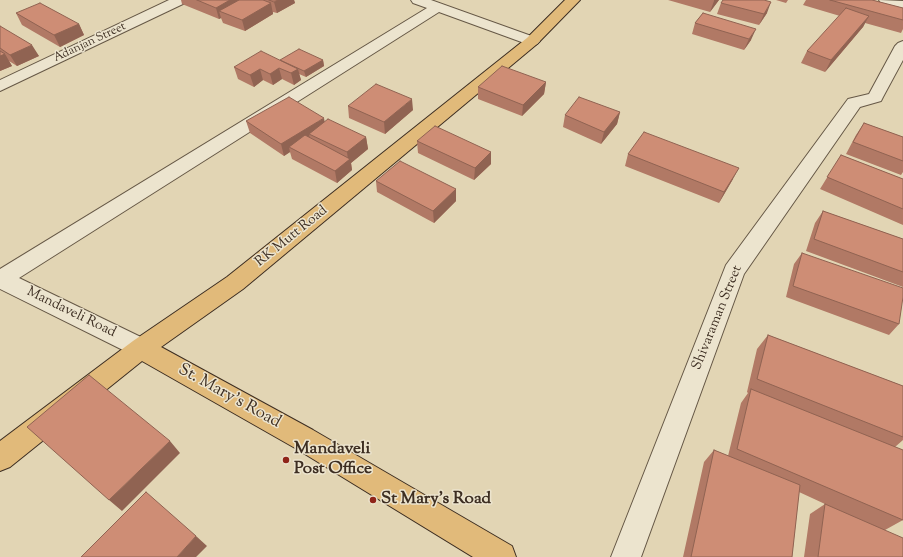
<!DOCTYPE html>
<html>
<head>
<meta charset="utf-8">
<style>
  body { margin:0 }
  canvas { display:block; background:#e2d5b4 }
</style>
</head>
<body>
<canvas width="903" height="557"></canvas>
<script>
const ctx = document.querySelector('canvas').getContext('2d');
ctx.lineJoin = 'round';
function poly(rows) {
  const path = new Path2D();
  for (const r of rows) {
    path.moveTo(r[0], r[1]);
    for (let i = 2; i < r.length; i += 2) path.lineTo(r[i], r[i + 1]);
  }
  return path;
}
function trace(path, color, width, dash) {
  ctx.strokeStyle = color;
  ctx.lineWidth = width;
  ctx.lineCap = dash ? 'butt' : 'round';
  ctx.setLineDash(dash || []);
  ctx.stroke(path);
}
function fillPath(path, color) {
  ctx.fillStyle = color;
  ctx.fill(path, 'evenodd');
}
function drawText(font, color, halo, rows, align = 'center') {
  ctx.font = font + ' "Sorts Mill Goudy",serif';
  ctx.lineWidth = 3;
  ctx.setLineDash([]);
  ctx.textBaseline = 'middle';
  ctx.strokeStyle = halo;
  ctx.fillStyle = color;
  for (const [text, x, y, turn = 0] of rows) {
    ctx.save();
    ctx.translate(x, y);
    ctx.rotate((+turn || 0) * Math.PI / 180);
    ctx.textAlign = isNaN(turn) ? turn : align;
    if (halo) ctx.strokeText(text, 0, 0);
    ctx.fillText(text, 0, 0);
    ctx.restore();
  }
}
const minor = poly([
  [169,0,187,0,185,3,0,91,0,80,169,0],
  [411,0,431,0,537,38,540,41,537,44,532,46,527,44,439,12,19,278,149,341,153,348,149,355,141,358,133,355,0,289,0,269,427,8,413,3,411,0],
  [879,0,903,1,903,9,881,3,879,0],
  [903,41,903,60,883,97,881,101,860,107,744,274,641,557,611,557,726,265,848,99,869,94,895,46,898,43,903,41]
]);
const major = poly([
  [565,0,580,0,537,44,243,289,161,347,313,430,512,546,516,557,473,557,295,448,142,361,10,467,0,471,0,441,133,341,227,277,527,38,565,0]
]);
trace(minor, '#665846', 2);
trace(major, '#3d2e22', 2);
fillPath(minor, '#ece4ce');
fillPath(major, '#e1ba7a');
fillPath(poly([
  [181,0,294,0,295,3,277,13,273,12,273,14,245,31,223,23,221,18,219,19,182,4],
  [668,0,719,0,710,12],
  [776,0,788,0,786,3],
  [806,0,872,0,903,8,903,29,901,33,865,23,863,27,825,72,801,63,807,51,840,16,803,5],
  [721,3,767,13,759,25,717,14],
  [16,13,79,24,84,35,60,47,22,25],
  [703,13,751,40,744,50,692,34,695,23],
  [0,26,39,56,17,66,9,61,12,66,0,71],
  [280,60,323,60,324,66,306,77,299,74,301,80,294,85,282,79,273,85,263,80,254,87,238,79,234,67,281,61],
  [546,82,544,94,522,116,478,99,478,87],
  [348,106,413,110,385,134,349,118],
  [620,112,617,124,601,144,563,127,565,115],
  [246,121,324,122,366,137,368,149,351,163,352,170,337,183,292,159,290,152,284,156,250,133],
  [864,123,903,137,903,172,901,175,846,154,856,135],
  [417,141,491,152,491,164,474,180,418,153],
  [628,154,733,179,719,203,625,166],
  [841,155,903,179,903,225,820,189],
  [376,181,456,189,456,201,434,223,377,192],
  [823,211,903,239,903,287,806,251,815,223],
  [802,253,899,324,889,335,786,297,794,264],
  [768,335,903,386,903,440,895,447,903,520,885,530,903,557,804,557,810,514,825,504,799,492,792,557,683,557,704,462,714,450,728,456,741,403,748,393,747,392,757,349]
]), '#b17965');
fillPath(poly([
  [230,0,246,0,219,11,221,18,219,19,216,8],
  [278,0,294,0,295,3,277,13,274,2],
  [714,0,719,0,710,12,714,1],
  [771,2,767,13,759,25,764,14],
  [271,3,273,14,245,31,242,20],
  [869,16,863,27,825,72,831,60],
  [79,24,84,35,60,47,54,35],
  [756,29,751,40,744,50,749,39],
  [32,45,39,56,17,66,10,55],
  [5,54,12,66,0,71,0,56],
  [323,60,324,66,306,77,304,71],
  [279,68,282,79,273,85,270,74],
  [260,69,263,80,254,87,250,75],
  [298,69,301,80,294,85,291,73],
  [546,82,544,94,522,116,523,105],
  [412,99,413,110,385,134,384,122],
  [620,112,617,124,601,144,604,132],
  [324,118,326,130,309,134,310,140,289,147,290,152,284,156,281,144],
  [366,137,368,149,351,163,352,170,337,183,335,171,348,160,347,152],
  [491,152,491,164,474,180,475,168],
  [739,168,733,179,719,203,724,192],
  [456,189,456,201,434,223,433,211],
  [170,441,180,453,122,511,109,500],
  [196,536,207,546,196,557,177,557]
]), '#906352');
const building = poly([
  [197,0,230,0,216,8,197,0],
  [239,0,263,0,271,3,242,20,219,11,239,0],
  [269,0,278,0,274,2,269,0],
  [723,0,764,0,771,2,764,14,721,3,723,0],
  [830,0,872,0,903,8,903,20,830,0],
  [40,3,79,24,54,35,16,13,40,3],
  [846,8,869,16,831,60,807,51,846,8],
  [703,13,756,29,749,39,695,23,703,13],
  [0,26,32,45,10,55,0,48,0,26],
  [299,49,323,60,304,71,280,60,299,49],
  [0,51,5,54,0,56,0,51],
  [261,51,298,69,291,73,279,68,270,74,260,69,250,75,234,67,261,51],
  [502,66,546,82,523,105,478,87,502,66],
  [376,84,412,99,384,122,348,106,376,84],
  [289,97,324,118,281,144,246,121,289,97],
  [579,97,620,112,604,132,565,115,579,97],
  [328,119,366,137,347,152,309,134,328,119],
  [864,123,903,137,903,161,853,142,864,123],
  [435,126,491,152,475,168,417,141,435,126],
  [644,132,739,168,724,192,628,154,644,132],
  [305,135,350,159,335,171,289,147,305,135],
  [841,155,903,179,903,209,827,177,841,155],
  [400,161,456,189,433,211,376,181,400,161],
  [823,211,903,239,903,272,814,239,823,211],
  [802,253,903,288,903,297,899,324,793,286,802,253],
  [768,335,903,386,903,437,757,379,768,335],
  [89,375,170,441,109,500,27,427,89,375],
  [751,389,903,450,903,520,737,449,751,389],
  [714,450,800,485,792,557,691,557,714,450],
  [146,492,196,536,177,557,81,557,146,492],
  [825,504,903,538,903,557,818,557,825,504]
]);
fillPath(building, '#ce8d75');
trace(building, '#906352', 1);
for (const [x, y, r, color] of [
  [286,460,4,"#8f2418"],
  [373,500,4,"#8f2418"]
]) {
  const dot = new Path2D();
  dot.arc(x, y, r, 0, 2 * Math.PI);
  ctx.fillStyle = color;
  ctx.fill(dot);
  trace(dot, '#ece4ce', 1.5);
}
drawText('12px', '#3d2e22', '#ece4ce', [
  ["Adanjan Street",90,43,-25]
]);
drawText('14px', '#3d2e22', '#ece4ce', [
  ["RK Mutt Road",292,237,-39],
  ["Mandaveli Road",71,313,26],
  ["Shivaraman Street",718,318,-68]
]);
drawText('17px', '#3d2e22', '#ece4ce', [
  ["St. Mary's Road",229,397,29]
]);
drawText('bold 17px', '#3d2e22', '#ece4ce', [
  ["Mandaveli",294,450],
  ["Post Office",294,470],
  ["St Mary’s Road",381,500]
], 'left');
</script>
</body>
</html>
